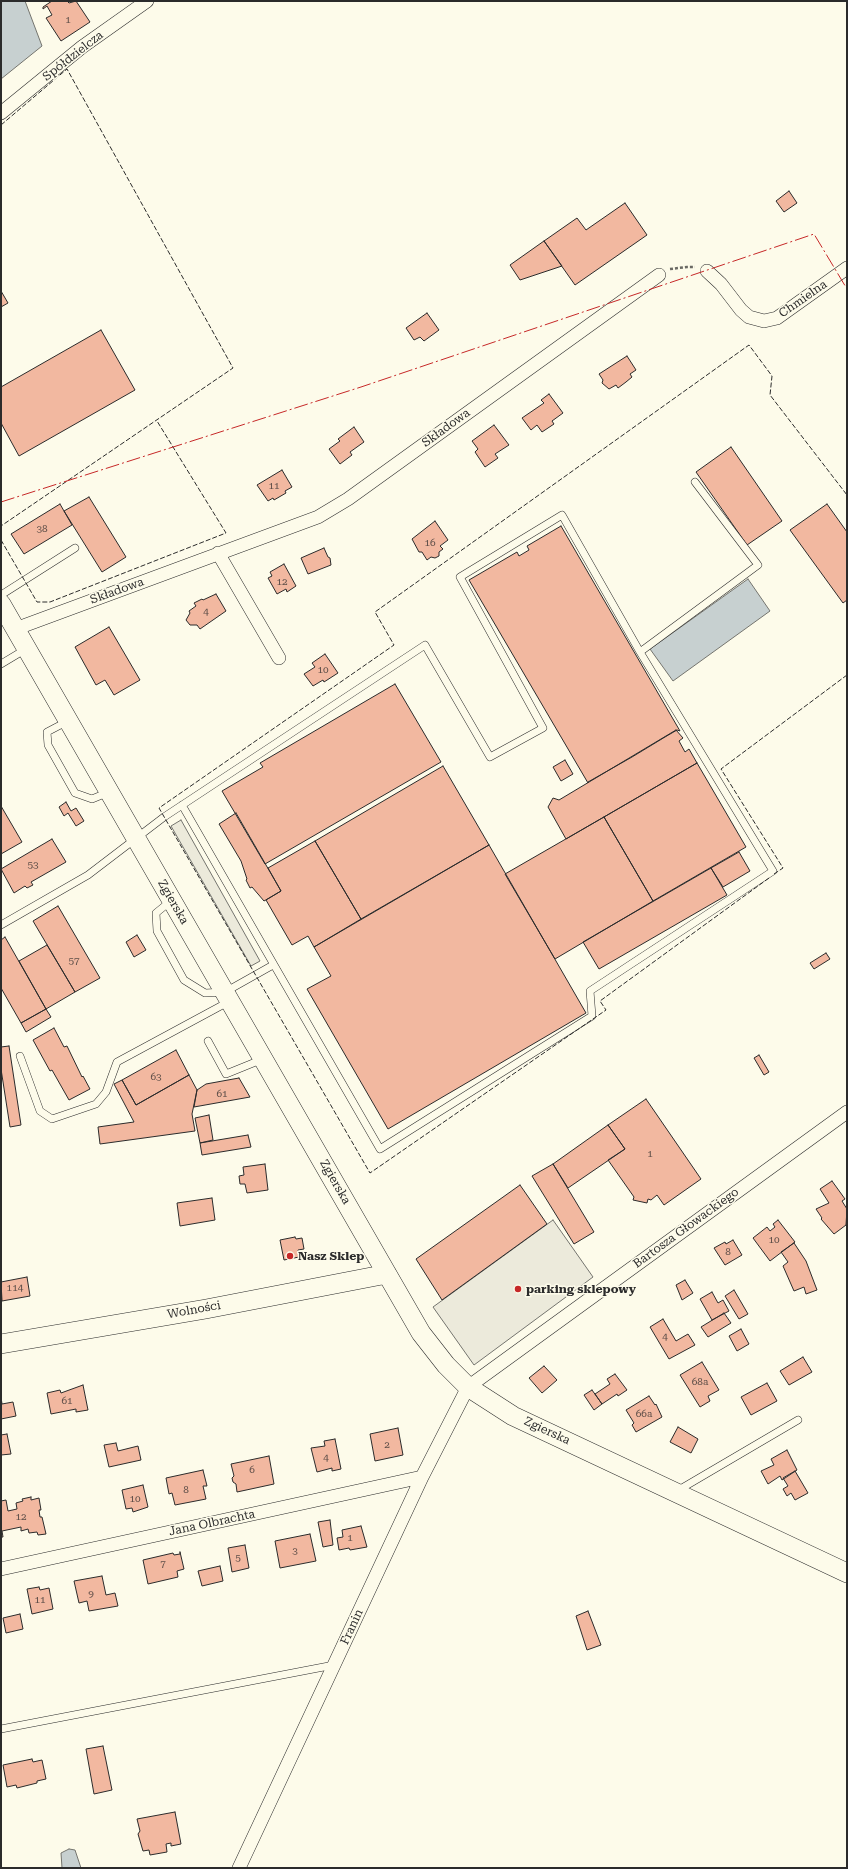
<!DOCTYPE html>
<html>
<head>
<meta charset="utf-8">
<style>
  body { margin:0 }
  #map { position:relative; width:848px; height:1869px; overflow:hidden; background:#fdfbea; font-family:"Roboto Serif",serif }
  canvas { display:block }
  .frame { position:absolute; inset:0; border:2px solid #2b2b2b; pointer-events:none }
</style>
</head>
<body>
<div id="map">
<canvas width="848" height="1869"></canvas>
<div class="frame"></div>
</div>
<script>
const ctx = document.querySelector('canvas').getContext('2d');
ctx.lineJoin = 'round';
function fillPath(path, color) {
  ctx.fillStyle = color;
  ctx.fill(path, 'evenodd');
}
function poly(rows) {
  const path = new Path2D();
  for (const r of rows) {
    path.moveTo(r[0], r[1]);
    for (let i = 2; i < r.length; i += 2) path.lineTo(r[i], r[i + 1]);
  }
  return path;
}
function trace(path, color, width, dash) {
  ctx.strokeStyle = color;
  ctx.lineWidth = width;
  ctx.lineCap = dash ? 'butt' : 'round';
  ctx.setLineDash(dash || []);
  ctx.stroke(path);
}
function drawText(font, color, halo, rows, align = 'center') {
  ctx.font = font + ' "Roboto Serif",serif';
  ctx.lineWidth = 3;
  ctx.setLineDash([]);
  ctx.textBaseline = 'middle';
  ctx.strokeStyle = halo;
  ctx.fillStyle = color;
  for (const [text, x, y, turn = 0] of rows) {
    ctx.save();
    ctx.translate(x, y);
    ctx.rotate((+turn || 0) * Math.PI / 180);
    ctx.textAlign = isNaN(turn) ? turn : align;
    if (halo) ctx.strokeText(text, 0, 0);
    ctx.fillText(text, 0, 0);
    ctx.restore();
  }
}
const parking = poly([
  [181,820,260,961,251,966,171,826,181,820],
  [553,1220,593,1277,474,1365,433,1307,553,1220]
]);
fillPath(parking, '#eceadb');
trace(parking, '#74746e', 1);
const water = poly([
  [1,1,25,1,42,46,1,79,1,1],
  [748,579,770,611,673,681,650,649,748,579],
  [69,1849,75,1850,81,1868,62,1868,61,1853,69,1849]
]);
fillPath(water, '#c7d0d0');
trace(water, '#74746e', 1);
const building = poly([
  [52,1,67,1,69,3,76,1,90,22,61,41,46,18,52,15,47,6,43,9,43,7,52,1],
  [789,191,797,203,784,212,776,201,789,191],
  [625,203,647,235,575,285,544,241,577,218,586,230,625,203],
  [544,241,562,266,520,280,510,265,544,241],
  [1,291,8,303,1,307,1,291],
  [427,313,439,330,424,341,420,337,414,340,406,328,427,313],
  [101,330,135,390,19,456,1,423,1,387,101,330],
  [627,356,636,370,630,374,632,377,626,382,618,388,616,385,609,389,602,383,603,380,599,374,627,356],
  [549,394,563,413,552,421,554,424,542,432,537,425,531,430,522,418,544,403,541,400,549,394],
  [494,425,509,445,495,454,498,458,485,467,475,452,478,449,472,441,494,425],
  [354,427,364,442,350,452,352,455,340,464,329,449,340,441,338,439,354,427],
  [731,447,782,521,747,545,696,472,731,447],
  [282,470,292,487,285,491,286,493,274,500,273,498,268,501,257,485,282,470],
  [89,497,126,557,102,572,64,511,89,497],
  [60,504,72,525,24,554,11,534,60,504],
  [827,504,847,532,847,600,843,603,790,530,827,504],
  [435,521,448,540,440,546,443,549,439,552,439,556,435,558,431,557,427,560,422,552,419,552,412,539,435,521],
  [561,526,680,731,677,730,665,737,632,757,588,782,588,783,469,580,517,552,519,556,529,550,527,546,561,526],
  [324,548,328,557,330,558,331,565,308,574,301,558,324,548],
  [284,564,296,586,287,592,286,589,277,594,268,578,272,576,270,572,284,564],
  [216,594,226,611,200,629,197,625,190,625,186,620,190,613,189,611,196,606,194,603,202,599,203,600,216,594],
  [109,627,140,680,114,695,105,680,96,685,75,647,109,627],
  [325,654,338,673,324,682,323,680,313,686,304,674,315,667,312,663,325,654],
  [395,684,441,762,265,864,222,791,263,767,260,763,395,684],
  [676,730,683,738,679,741,685,752,689,749,697,763,566,839,548,807,553,798,559,800,676,730],
  [565,760,573,774,561,781,553,767,565,760],
  [697,763,746,847,653,901,604,817,697,763],
  [443,766,489,845,361,919,315,841,443,766],
  [66,802,71,811,76,808,84,821,76,826,68,813,64,816,59,807,66,802],
  [1,806,22,842,1,854,1,806],
  [236,813,281,891,264,901,252,887,250,888,246,880,247,879,241,861,219,824,236,813],
  [604,817,653,901,555,959,505,874,604,817],
  [52,839,66,862,31,882,33,885,27,888,25,886,14,893,1,869,52,839],
  [315,841,361,919,314,947,308,936,292,945,266,900,281,891,268,868,315,841],
  [489,845,586,1013,388,1129,307,989,331,976,314,947,489,845],
  [739,852,750,871,723,887,711,868,739,852],
  [711,868,727,895,599,969,583,942,711,868],
  [58,906,100,978,75,992,33,921,58,906],
  [137,935,146,950,134,957,126,942,137,935],
  [5,937,46,1009,21,1023,1,988,1,940,5,937],
  [47,945,75,992,46,1009,19,961,47,945],
  [826,953,830,959,814,969,810,963,826,953],
  [46,1009,51,1017,26,1032,21,1023,46,1009],
  [54,1028,64,1047,67,1046,82,1077,83,1076,90,1089,69,1100,52,1070,50,1071,33,1040,54,1028],
  [9,1046,21,1125,10,1127,1,1069,1,1047,9,1046],
  [176,1050,189,1075,136,1105,122,1080,176,1050],
  [759,1055,769,1072,764,1075,754,1058,759,1055],
  [189,1075,197,1090,192,1114,195,1131,100,1144,98,1127,134,1122,114,1084,122,1080,136,1105,189,1075],
  [239,1078,250,1097,194,1107,197,1090,206,1084,239,1078],
  [646,1099,701,1179,664,1205,657,1195,651,1200,648,1199,647,1203,633,1200,634,1197,608,1160,625,1149,608,1125,646,1099],
  [209,1115,213,1140,200,1143,195,1118,209,1115],
  [608,1125,625,1149,568,1188,553,1164,608,1125],
  [248,1135,251,1147,202,1155,200,1143,248,1135],
  [265,1164,268,1190,247,1193,245,1184,240,1184,239,1176,244,1175,243,1167,265,1164],
  [553,1164,594,1232,574,1244,532,1176,553,1164],
  [832,1181,845,1199,842,1201,847,1209,846,1225,834,1234,821,1219,822,1218,816,1209,829,1203,820,1189,832,1181],
  [520,1185,547,1224,442,1300,416,1259,520,1185],
  [212,1198,215,1220,180,1226,177,1203,212,1198],
  [778,1220,795,1242,770,1261,753,1238,767,1227,770,1231,775,1227,773,1224,778,1220],
  [295,1237,296,1239,302,1238,304,1249,298,1250,299,1257,284,1260,280,1240,295,1237],
  [733,1240,742,1255,725,1265,714,1248,725,1242,726,1244,733,1240],
  [794,1243,806,1261,817,1290,806,1294,804,1287,794,1291,783,1266,788,1262,781,1252,794,1243],
  [27,1277,30,1296,2,1301,1,1282,27,1277],
  [685,1280,693,1293,682,1300,676,1285,685,1280],
  [734,1290,748,1314,739,1319,725,1296,734,1290],
  [712,1292,718,1303,723,1300,729,1311,712,1320,700,1299,712,1292],
  [724,1313,731,1323,708,1337,701,1327,724,1313],
  [663,1319,676,1341,688,1334,695,1345,669,1359,650,1327,663,1319],
  [741,1329,749,1344,737,1351,729,1336,741,1329],
  [803,1357,812,1372,789,1385,780,1371,803,1357],
  [702,1362,719,1390,708,1396,710,1401,700,1407,680,1375,702,1362],
  [544,1366,557,1380,542,1393,529,1378,544,1366],
  [615,1374,627,1390,618,1396,617,1394,602,1404,595,1394,610,1384,607,1379,615,1374],
  [767,1383,777,1401,751,1415,741,1397,767,1383],
  [83,1385,88,1410,76,1412,76,1409,51,1414,47,1393,60,1390,61,1393,83,1385],
  [592,1390,602,1404,594,1410,584,1395,592,1390],
  [649,1396,655,1405,656,1404,662,1417,636,1432,632,1425,634,1423,626,1410,649,1396],
  [1,1397,2,1404,13,1402,16,1416,1,1419,1,1397],
  [678,1427,698,1439,691,1453,670,1442,678,1427],
  [398,1428,403,1455,375,1461,370,1434,398,1428],
  [7,1434,11,1454,1,1455,1,1435,7,1434],
  [335,1439,341,1469,332,1471,332,1468,317,1472,311,1448,325,1446,324,1441,335,1439],
  [116,1443,118,1451,138,1446,141,1460,109,1467,104,1445,116,1443],
  [787,1450,797,1470,782,1480,780,1476,768,1484,761,1471,774,1465,771,1459,787,1450],
  [269,1456,274,1484,237,1492,236,1484,233,1482,232,1478,234,1476,231,1464,269,1456],
  [203,1470,207,1486,203,1486,206,1499,175,1505,172,1493,169,1494,166,1478,203,1470],
  [795,1471,808,1493,795,1500,791,1493,787,1496,783,1489,788,1486,783,1478,795,1471],
  [143,1485,148,1507,133,1512,132,1508,126,1509,122,1490,143,1485],
  [31,1497,31,1500,39,1498,41,1510,39,1510,40,1517,42,1517,46,1534,38,1535,37,1532,29,1533,28,1529,21,1531,21,1527,2,1531,3,1537,1,1537,1,1501,6,1500,8,1511,17,1509,16,1503,23,1501,22,1499,31,1497],
  [330,1520,333,1545,323,1547,318,1522,330,1520],
  [361,1526,367,1547,350,1550,349,1548,339,1550,337,1538,343,1537,342,1530,361,1526],
  [310,1534,316,1561,280,1568,275,1541,310,1534],
  [245,1545,249,1568,232,1572,228,1548,245,1545],
  [180,1552,184,1569,177,1571,178,1577,148,1584,143,1560,173,1553,174,1555,180,1554,180,1552],
  [220,1566,223,1581,202,1586,198,1571,220,1566],
  [102,1576,106,1595,115,1593,118,1606,89,1611,87,1601,79,1603,74,1581,102,1576],
  [39,1587,40,1590,49,1588,53,1609,32,1614,27,1589,39,1587],
  [588,1611,601,1645,587,1650,576,1616,588,1611],
  [20,1614,23,1629,6,1633,3,1618,20,1614],
  [103,1746,112,1790,94,1794,86,1749,103,1746],
  [32,1759,33,1762,42,1760,46,1779,37,1781,37,1783,17,1788,16,1785,7,1787,3,1765,32,1759],
  [175,1812,181,1844,171,1846,171,1843,166,1844,167,1852,150,1855,149,1850,143,1851,138,1834,140,1831,137,1819,175,1812]
]);
fillPath(building, '#f2b8a0');
trace(building, '#2b2b2b', 1);
const lane = poly([
  [1,595,75,548],
  [1,664,26,649],
  [68,721,47,732,48,745,75,793,92,799,109,792],
  [182,805,380,1149,592,1016,590,991,773,871,640,652],
  [172,900,156,913,157,931,184,980,205,993,225,992,273,965],
  [1,925,88,875,164,817,425,645,490,757,543,728,460,577,562,515,640,652,758,565,695,482],
  [208,1041,226,1074,263,1059],
  [20,1056,40,1111,52,1119,96,1104,106,1092,117,1062,230,1001],
  [677,1491,798,1420],
  [1,1729,334,1665]
]);
const street = poly([
  [1,113,82,47,147,1],
  [707,271,721,284,741,310,749,317,764,321,777,318,847,268],
  [218,553,279,658],
  [15,629,318,517,348,499,659,275],
  [1,1569,422,1477],
  [239,1868,422,1477,468,1387,847,1112]
]);
const secondary = poly([
  [1,604,387,1274,421,1333,446,1365,468,1387,513,1416,847,1573],
  [1,1344,206,1309,387,1274]
]);
trace(lane, '#2b2b2b', 8);
trace(street, '#2b2b2b', 14);
trace(secondary, '#2b2b2b', 20);
trace(poly([
  [670,269,687,267,695,267]
]), '#6a6964', 2.5, [3, 2]);
trace(lane, '#fdfbea', 7);
trace(street, '#fdfbea', 13);
trace(secondary, '#fdfbea', 19);
trace(poly([
  [1,125,67,69,233,368,1,526],
  [1,540,37,602,50,602,226,533,157,421],
  [774,874,783,868,721,769,847,675],
  [769,878,600,1001,606,1010,370,1173,159,808,394,645,375,612,749,345,772,376,770,395,847,495]
]), '#2b2b2b', 1, [5, 2]);
trace(poly([
  [1,502,361,387,814,234,847,289]
]), '#c62828', 1, [14, 3, 2, 3]);
for (const [x, y, r, color] of [
  [290,1256,4,"#c62828"],
  [518,1289,4,"#c62828"]
]) {
  const dot = new Path2D();
  dot.arc(x, y, r, 0, 2 * Math.PI);
  ctx.fillStyle = color;
  ctx.fill(dot);
  trace(dot, '#fdfbea', 1.5);
}
drawText('10px', '#5d4e48', null, [
  ["1",68,20],
  ["11",274,486],
  ["38",42,529],
  ["16",430,543],
  ["12",282,582],
  ["4",206,612],
  ["10",323,670],
  ["53",33,865],
  ["57",74,961],
  ["63",156,1077],
  ["61",222,1094],
  ["1",650,1154],
  ["10",774,1240],
  ["8",728,1252],
  ["114",15,1288],
  ["4",665,1337],
  ["68a",700,1382],
  ["61",67,1401],
  ["66a",644,1414],
  ["2",387,1445],
  ["4",326,1458],
  ["6",252,1470],
  ["8",186,1490],
  ["10",135,1499],
  ["12",21,1517],
  ["1",350,1538],
  ["3",295,1551],
  ["5",238,1558],
  ["7",163,1564],
  ["9",91,1594],
  ["11",40,1600]
]);
drawText('12px', '#2b2b2b', '#fdfbea', [
  ["Spółdzielcza",73,56,-38],
  ["Chmielna",803,299,-35],
  ["Składowa",446,428,-36],
  ["Składowa",117,591,-20],
  ["Zgierska",173,902,60],
  ["Zgierska",335,1182,60],
  ["Bartosza Głowackiego",686,1228,-36],
  ["Wolności",194,1310,-10],
  ["Zgierska",547,1431,25],
  ["Jana Olbrachta",212,1523,-12],
  ["Franin",352,1627,-65]
]);
drawText('bold 12px', '#2b2b2b', '#fdfbea', [
  ["Nasz Sklep",298,1256],
  ["parking sklepowy",526,1289]
], 'left');
</script>
</body>
</html>
